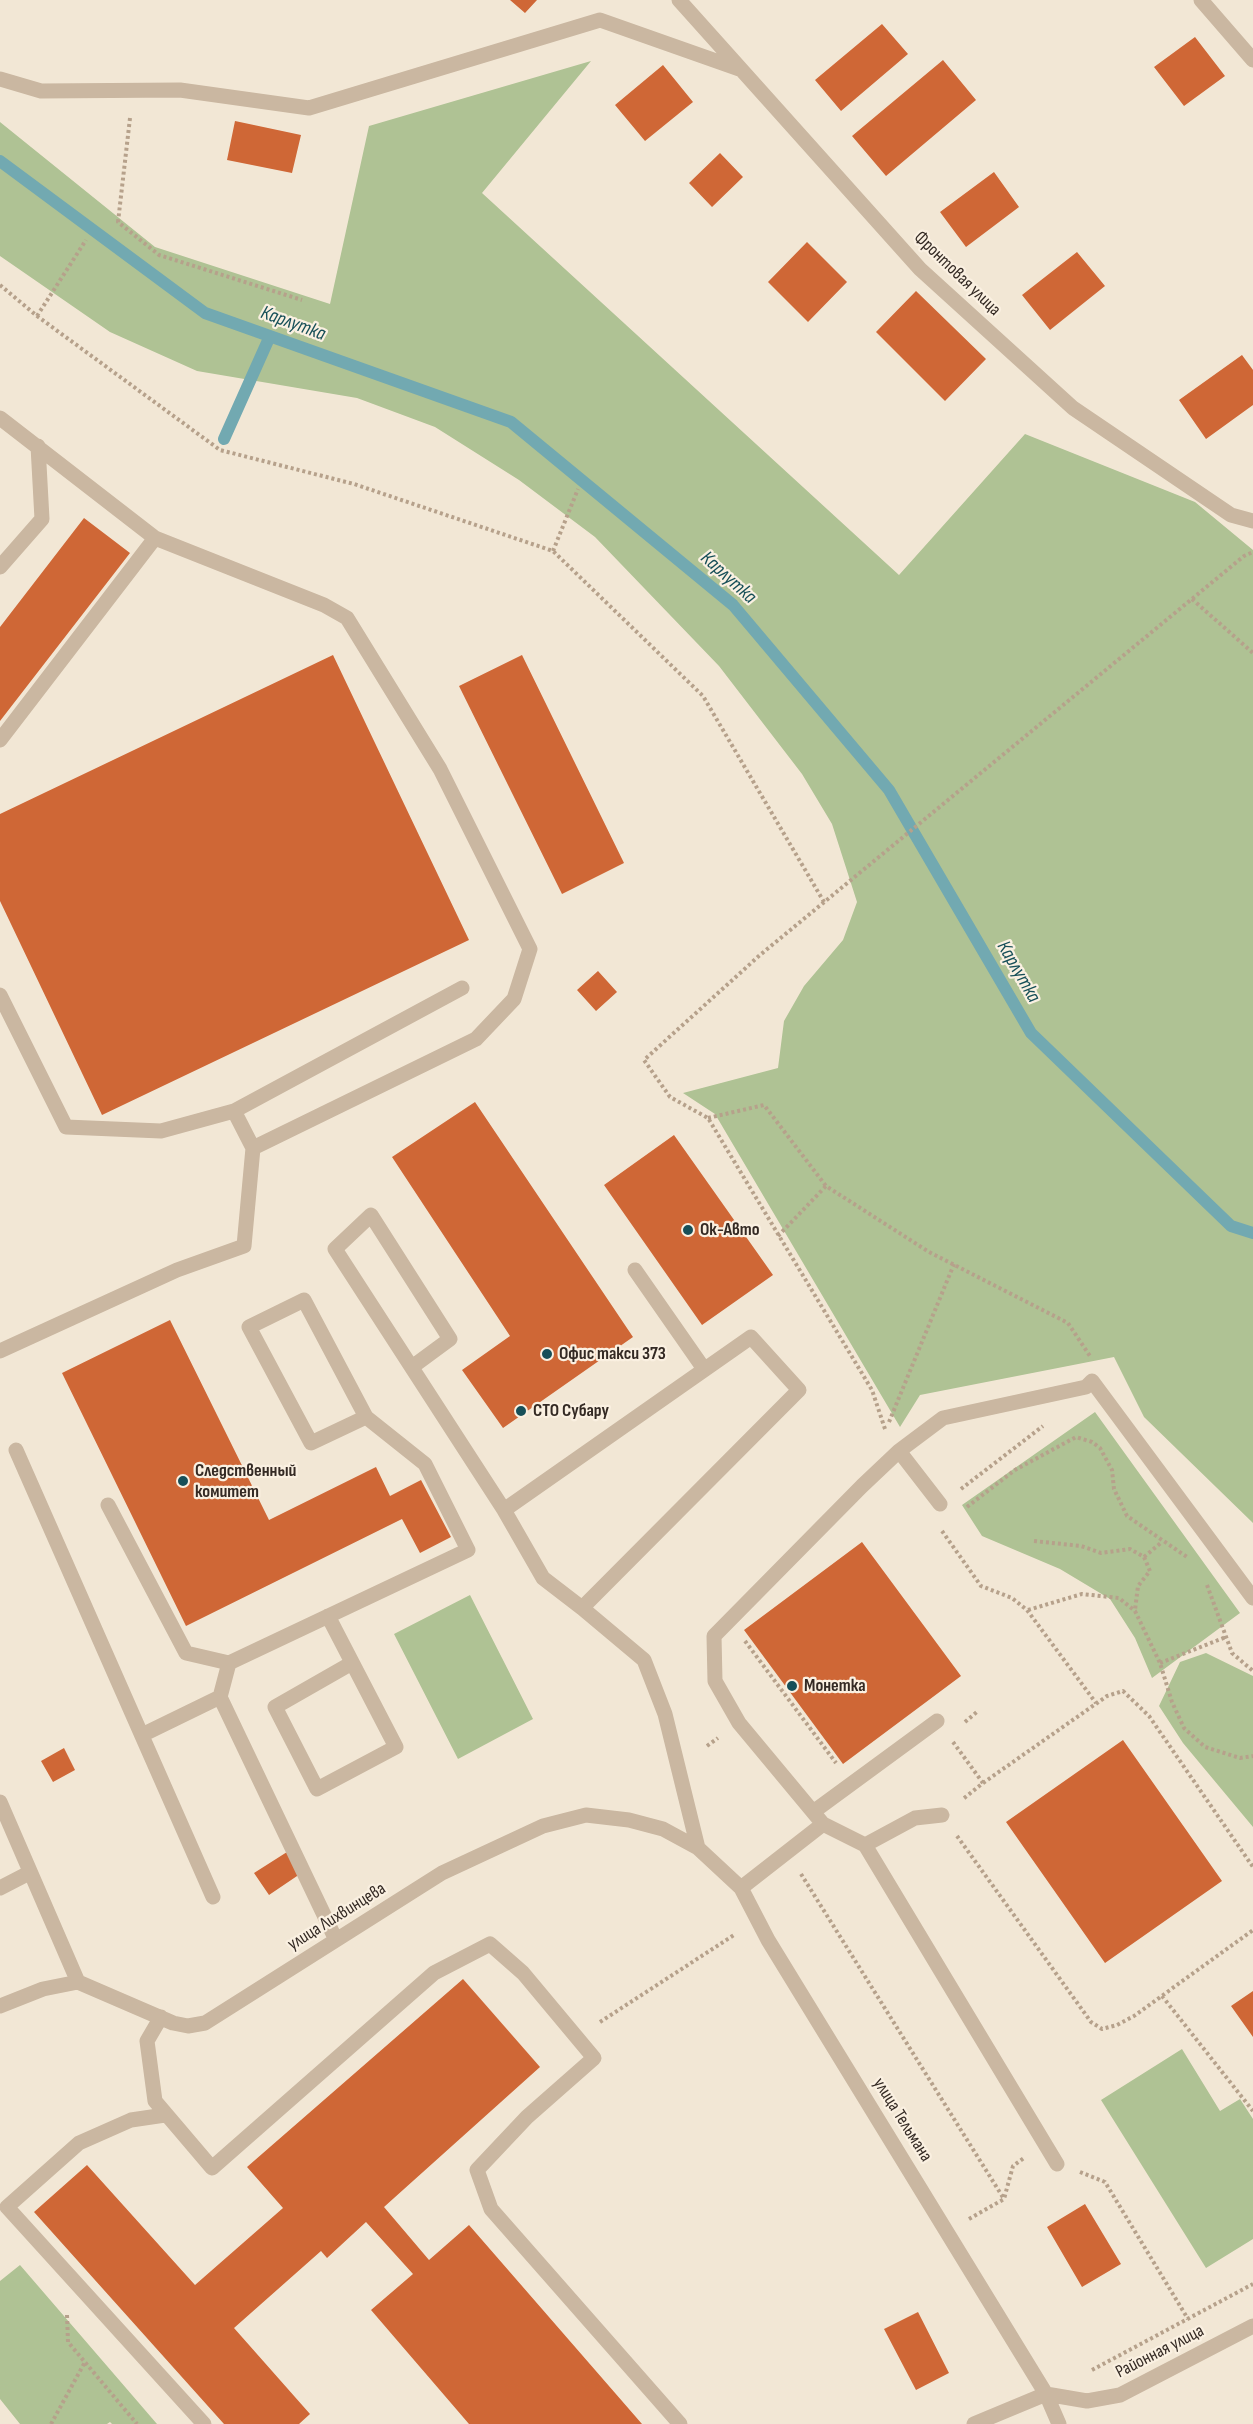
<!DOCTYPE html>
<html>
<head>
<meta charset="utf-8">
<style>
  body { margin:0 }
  canvas { display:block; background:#f2e7d5 }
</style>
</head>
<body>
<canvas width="1253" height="2424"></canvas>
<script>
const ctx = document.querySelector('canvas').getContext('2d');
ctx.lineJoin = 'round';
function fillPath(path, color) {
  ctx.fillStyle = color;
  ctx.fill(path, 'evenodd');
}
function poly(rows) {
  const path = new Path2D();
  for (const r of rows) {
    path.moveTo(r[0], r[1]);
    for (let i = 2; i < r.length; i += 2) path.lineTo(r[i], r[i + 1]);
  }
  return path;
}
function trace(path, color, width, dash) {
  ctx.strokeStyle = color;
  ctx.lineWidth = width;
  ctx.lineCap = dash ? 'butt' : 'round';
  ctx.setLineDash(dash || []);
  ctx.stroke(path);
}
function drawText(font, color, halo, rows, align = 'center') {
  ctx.font = font + ' "Sofia Sans Condensed",sans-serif';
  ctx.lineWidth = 4.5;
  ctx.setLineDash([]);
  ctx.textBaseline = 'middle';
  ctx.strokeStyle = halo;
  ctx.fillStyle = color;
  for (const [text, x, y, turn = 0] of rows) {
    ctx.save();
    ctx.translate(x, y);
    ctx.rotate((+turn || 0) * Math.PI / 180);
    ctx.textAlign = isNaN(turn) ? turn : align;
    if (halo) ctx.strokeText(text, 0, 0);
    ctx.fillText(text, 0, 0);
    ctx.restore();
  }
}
fillPath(poly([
  [591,61,482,193,899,575,1025,434,1195,502,1253,550,1253,1523,1144,1417,1114,1357,920,1395,900,1427,715,1114,683,1093,778,1068,784,1021,804,986,843,940,857,902,832,824,802,774,719,666,595,537,519,480,435,427,357,398,197,371,110,332,0,256,0,122,155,247,330,304,369,126],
  [1095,1412,1240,1613,1152,1678,1135,1638,1110,1599,1060,1569,982,1536,962,1505],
  [470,1595,533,1719,458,1759,394,1634],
  [1206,1653,1253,1676,1253,1827,1183,1743,1159,1706,1180,1662],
  [1182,2049,1220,2111,1240,2099,1253,2119,1253,2239,1206,2268,1101,2100],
  [20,2265,157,2424,112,2424,110,2422,107,2424,20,2424,0,2399,0,2281]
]), '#afc294');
trace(poly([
  [0,161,205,313,511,422,733,605,889,790,1031,1033,1231,1226,1253,1233],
  [224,439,270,336]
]), '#72a9b1', 12);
fillPath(poly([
  [510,0,537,0,525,13],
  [882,24,908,54,841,111,815,80],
  [1195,37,1225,76,1184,106,1154,67],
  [943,60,976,100,886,176,852,136],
  [663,65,693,102,645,141,615,105],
  [235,121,301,135,292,173,227,160],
  [720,153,743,177,712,207,689,183],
  [994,172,1019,207,966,247,940,212],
  [807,242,847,282,808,322,768,282],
  [1077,252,1105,286,1050,330,1022,295],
  [916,291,986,359,945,401,876,332],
  [1242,355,1253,370,1253,405,1206,439,1179,400],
  [84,518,130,553,0,721,0,627],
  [333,655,469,940,102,1115,0,901,0,814],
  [522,655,624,863,562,894,459,686],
  [598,971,617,992,596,1011,577,990],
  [475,1102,633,1337,503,1428,462,1370,510,1336,392,1157],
  [674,1135,773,1275,702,1325,604,1185],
  [170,1320,269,1520,376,1467,390,1496,421,1480,451,1537,420,1553,402,1519,186,1626,62,1373],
  [862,1542,961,1676,843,1764,744,1630],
  [1123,1740,1222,1881,1105,1963,1006,1822],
  [64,1748,75,1770,53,1782,41,1761],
  [287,1852,300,1874,269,1895,254,1873],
  [463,1979,540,2067,384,2207,429,2260,469,2225,642,2424,469,2424,371,2310,413,2274,366,2222,327,2258,321,2251,234,2328,310,2414,299,2424,224,2424,34,2212,87,2165,195,2285,283,2208,247,2167],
  [1253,1991,1253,2037,1231,2006],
  [1085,2204,1121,2264,1082,2287,1047,2227],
  [918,2312,949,2373,916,2390,884,2329]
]), '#cf6736');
trace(poly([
  [130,118,118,222,159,255,302,300],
  [0,285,37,316,220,450,354,484,553,551,703,696,824,902],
  [37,316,86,240],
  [553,551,578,489],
  [1192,599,1253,653],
  [708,1118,764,1105,826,1186,929,1252,1068,1323,1090,1356],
  [778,1236,826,1186],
  [889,1422,954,1264],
  [885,1429,872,1390,708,1118,670,1097,644,1060,760,955,1244,556,1253,552],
  [961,1489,1043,1426],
  [967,1507,1015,1470,1076,1437,1092,1442,1100,1448,1112,1470,1114,1489,1127,1516,1187,1557],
  [942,1531,981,1586,1012,1598,1027,1610,1096,1703],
  [1034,1541,1081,1546,1101,1553,1130,1549,1144,1557,1150,1571,1138,1586,1135,1610],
  [1144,1557,1162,1542],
  [1207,1585,1232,1653,1253,1671],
  [1028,1610,1082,1594,1119,1598,1135,1611,1160,1663,1172,1702,1184,1728,1205,1747,1240,1758,1253,1756],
  [745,1641,836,1763],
  [1160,1663,1226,1637],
  [965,1722,978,1711],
  [953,1742,983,1783,963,1799],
  [707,1746,718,1738],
  [983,1783,1107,1696,1123,1691,1149,1716,1253,1867],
  [957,1836,1091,2022,1102,2029,1117,2025,1134,2016,1253,1930],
  [801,1874,1004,2199],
  [1162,1996,1253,2111],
  [600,2022,734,1935],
  [1080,2172,1105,2182,1188,2319],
  [969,2219,1004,2199,1013,2166,1024,2158],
  [67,2315,68,2342,137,2424],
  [1092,2370,1253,2284],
  [51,2424,85,2362]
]), '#b6a18b', 4, [3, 3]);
trace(poly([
  [679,0,920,269,1073,408,1231,515,1253,521],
  [1201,0,1253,60],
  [0,79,41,91,180,90,309,108,600,20,739,69],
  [0,418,155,538,324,605,347,618,440,769,530,949,514,999,476,1039,253,1148,244,1246,177,1270,0,1351],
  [0,567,42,519,38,446],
  [0,740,155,538],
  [0,995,66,1127,161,1131,234,1111,253,1148],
  [234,1111,462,988],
  [635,1270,704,1369],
  [412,1367,450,1339,371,1215,335,1249,504,1510],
  [16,1450,213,1897],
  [899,1451,940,1504],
  [108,1505,186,1653,229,1663],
  [582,1608,543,1578,504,1510,751,1337,799,1390,582,1608,644,1660,665,1714,698,1848],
  [328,1616,396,1747,317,1789,275,1707,352,1663],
  [142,1735,220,1697],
  [0,1802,78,1982],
  [813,1812,937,1721],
  [823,1824,865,1845,1057,2164],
  [865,1845,915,1818,942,1815],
  [0,1888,29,1873],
  [741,1888,823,1824,739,1723,715,1681,714,1636,862,1486,899,1451,943,1418,1086,1387,1092,1381,1253,1598],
  [336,1940,220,1697,229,1663,468,1550,425,1464,366,1417,304,1300,249,1327,311,1443,366,1417],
  [0,2006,43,1989,78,1982,173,2023,188,2026,205,2023,442,1873,543,1826,586,1815,629,1820,663,1829,698,1848,741,1888,768,1940,1046,2394,1059,2424],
  [161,2017,147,2041,155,2101,212,2168,434,1973,490,1944,523,1973,594,2058,527,2117,477,2170,491,2209,680,2424],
  [165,2115,131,2120,79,2143,7,2207,204,2424],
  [974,2424,1046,2394,1087,2401,1120,2395,1253,2326]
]), '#cab7a1', 15);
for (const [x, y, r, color] of [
  [688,1230,6,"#174f58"],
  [547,1354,6,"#174f58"],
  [521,1411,6,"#174f58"],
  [183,1481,6,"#174f58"],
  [792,1686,6,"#174f58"]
]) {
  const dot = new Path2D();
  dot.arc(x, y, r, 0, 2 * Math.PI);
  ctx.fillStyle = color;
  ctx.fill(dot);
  trace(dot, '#faf0e1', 2);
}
drawText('18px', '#342a24', '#faf0e1', [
  ["Фронтовая улица",957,274,44],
  ["улица Лихвинцева",337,1917,-32],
  ["улица Тельмана",902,2120,58],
  ["Районная улица",1160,2352,-27]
]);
drawText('bold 18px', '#342a24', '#faf0e1', [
  ["Ок-Авто",700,1230],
  ["Офис такси 373",559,1354],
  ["СТО Субару",533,1411],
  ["Следственный",195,1471],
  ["комитет",195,1492],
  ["Монетка",804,1686]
], 'left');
drawText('italic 20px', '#174f58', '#faf0e1', [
  ["Карлутка",293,324,20],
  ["Карлутка",728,578,42],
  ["Карлутка",1018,972,60]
]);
</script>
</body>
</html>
